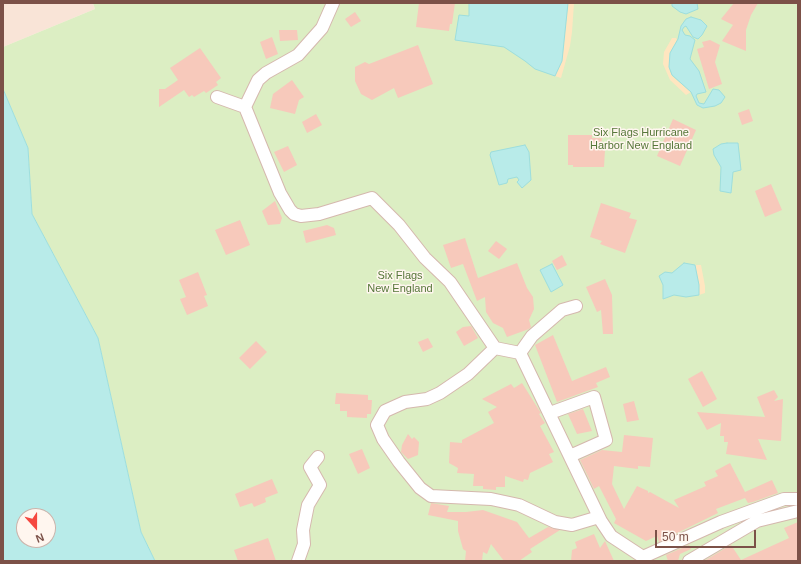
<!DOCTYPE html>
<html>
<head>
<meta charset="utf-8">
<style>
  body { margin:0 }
  #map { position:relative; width:801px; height:564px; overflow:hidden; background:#fef1e7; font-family:Helvetica,sans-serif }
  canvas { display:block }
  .frame { position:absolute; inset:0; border:4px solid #7c5148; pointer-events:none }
  .north { position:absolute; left:16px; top:508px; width:40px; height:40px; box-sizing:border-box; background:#fff6ef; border:1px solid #cbb4ac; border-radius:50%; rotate:159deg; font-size:11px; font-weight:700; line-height:16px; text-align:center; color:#7c5148 }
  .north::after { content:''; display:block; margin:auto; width:14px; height:18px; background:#f54840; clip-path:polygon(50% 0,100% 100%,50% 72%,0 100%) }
  .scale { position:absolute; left:655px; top:530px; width:101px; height:18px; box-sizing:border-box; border:2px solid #7c5148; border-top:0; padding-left:5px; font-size:12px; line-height:14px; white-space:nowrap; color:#7c5148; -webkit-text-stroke:3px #fff6ef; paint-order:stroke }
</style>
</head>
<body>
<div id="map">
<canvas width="801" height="564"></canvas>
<div class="frame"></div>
<div class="north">N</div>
<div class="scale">50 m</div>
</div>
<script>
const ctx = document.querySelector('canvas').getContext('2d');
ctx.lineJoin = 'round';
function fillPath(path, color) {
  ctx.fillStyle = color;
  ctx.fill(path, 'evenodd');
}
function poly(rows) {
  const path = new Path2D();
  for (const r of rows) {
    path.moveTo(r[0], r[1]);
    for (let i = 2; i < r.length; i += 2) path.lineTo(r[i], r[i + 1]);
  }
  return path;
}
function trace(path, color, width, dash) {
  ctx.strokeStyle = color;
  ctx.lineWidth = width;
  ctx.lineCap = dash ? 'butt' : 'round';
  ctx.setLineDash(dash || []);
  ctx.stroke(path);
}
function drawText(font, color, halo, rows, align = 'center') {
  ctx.font = font + ' Helvetica,sans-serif';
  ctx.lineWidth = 3;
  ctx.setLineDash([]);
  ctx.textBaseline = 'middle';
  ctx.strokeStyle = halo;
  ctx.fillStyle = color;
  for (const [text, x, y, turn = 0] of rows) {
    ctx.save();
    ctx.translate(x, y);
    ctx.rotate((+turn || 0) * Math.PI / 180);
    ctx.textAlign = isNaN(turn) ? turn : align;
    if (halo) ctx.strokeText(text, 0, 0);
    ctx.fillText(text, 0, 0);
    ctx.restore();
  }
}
fillPath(poly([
  [3,3,93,3,95,9,3,47]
]), '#f9e4d7');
fillPath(poly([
  [93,3,798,3,798,561,155,561,141,532,98,338,32,214,28,148,3,89,3,47,95,9]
]), '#dceec3');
fillPath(poly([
  [568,3,574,3,572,32,570,46,561,78,555,76,562,61],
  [672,38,676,38,677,40,670,53,669,67,672,76,691,92,686,95,670,80,663,64,664,52],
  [695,265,701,265,705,286,705,293,699,295,699,285]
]), '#ffe6c0');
const water = poly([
  [469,3,568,3,562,61,555,76,535,69,525,61,504,47,455,40,459,15,469,16,469,3],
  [672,3,697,3,698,9,686,14,680,12,672,6,672,3],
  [691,17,701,20,707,26,702,35,698,39,693,37,686,26,684,27,682,30,685,35,690,36,695,40,690,59,699,71,706,92,697,94,696,96,699,103,704,104,713,89,719,90,725,97,721,103,715,106,703,108,697,105,691,92,672,75,669,67,670,53,678,39,681,26,686,19,691,17],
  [3,89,28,148,32,214,98,338,141,532,155,561,3,561,3,89],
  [24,516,48,516,48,540,24,540,24,516],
  [727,143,738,143,741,170,733,172,731,193,720,191,721,167,714,155,713,149,721,144,727,143],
  [525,145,529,152,531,180,522,188,517,182,519,180,517,177,508,179,507,183,499,185,490,155,491,152,525,145],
  [684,263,695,265,699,285,699,295,686,297,674,295,663,299,663,285,659,276,665,272,672,273,684,263],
  [552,264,563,285,551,292,540,270,552,264]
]);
fillPath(water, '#b8ebe9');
trace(water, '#9ddedd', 1);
fillPath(poly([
  [419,3,455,3,452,24,450,24,449,31,416,27],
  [734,3,758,3,751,15,746,30,746,51,722,41,733,25,721,19],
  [355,12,361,21,351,27,345,19],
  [279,30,297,30,298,40,280,41],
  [272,37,278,54,266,59,260,42],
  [710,40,720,45,715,62,722,84,709,89,697,49,704,47,702,42],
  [418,45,433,84,398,98,394,88,372,100,361,94,355,81,355,67,365,62,369,64],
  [200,48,221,78,216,82,218,85,206,93,204,91,194,97,192,95,189,97,184,90,159,107,159,89,165,89,178,80,170,68],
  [292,80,304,97,299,100,295,114,270,108,273,94],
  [749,109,753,121,742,125,738,113],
  [316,114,322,125,307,133,302,122],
  [673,119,696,130,680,166,657,156],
  [568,135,592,135,592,138,602,138,601,150,605,150,604,167,573,167,573,165,568,165],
  [288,146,297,165,284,172,274,152],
  [771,184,782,210,765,217,755,191],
  [275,201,282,218,280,224,268,225,262,211],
  [601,203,631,213,629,218,637,220,625,253,600,244,602,241,590,237],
  [240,220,250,245,226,255,215,230],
  [327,225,334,228,336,235,306,243,303,231],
  [465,238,478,278,517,263,527,288,533,297,534,309,529,320,531,327,529,329,507,337,503,328,493,323,486,312,485,297,477,301,463,264,451,268,443,245],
  [496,241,507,249,499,259,488,251],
  [562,255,567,265,557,270,552,261],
  [198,272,207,295,204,296,208,306,187,315,180,299,186,297,179,280],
  [605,279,612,295,613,334,603,334,601,310,597,312,586,287],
  [471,326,478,338,464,346,456,332,463,327],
  [553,335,572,381,606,367,610,377,596,383,598,387,557,402,535,345],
  [428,338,433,347,423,352,418,342],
  [256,341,267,352,250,369,239,358],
  [702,371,717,399,703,407,688,379],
  [522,383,539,410,541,413,539,414,545,423,540,426,554,452,549,454,553,462,530,473,528,480,524,479,523,482,505,476,505,487,496,487,496,490,483,489,483,486,473,486,474,474,457,473,458,468,449,463,450,442,462,443,462,440,494,423,488,412,497,407,482,399,511,384,514,388],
  [774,390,778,397,774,401,783,399,781,441,758,439,767,460,726,454,728,442,724,442,724,436,720,436,721,423,707,430,697,412,765,417,757,397],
  [336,393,368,395,368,400,372,400,371,414,367,414,367,418,347,417,347,411,340,411,340,404,335,404],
  [634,401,639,420,627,422,623,404],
  [583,409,592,431,577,434,568,414],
  [408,434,412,439,414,437,419,442,418,455,408,459,401,452,402,445],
  [624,435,653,438,650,467,638,466,638,469,614,466,612,484,624,509,637,486,648,491,648,493,650,492,679,508,674,500,706,486,704,482,718,476,715,471,730,463,745,492,772,480,778,493,753,502,748,503,745,498,716,509,718,513,659,542,657,536,646,541,614,523,616,519,599,486,594,489,580,460,602,450,622,452],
  [362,449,370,468,358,474,349,454],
  [272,479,278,493,265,498,266,502,254,507,252,503,240,507,235,494],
  [431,503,449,506,447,512,466,512,483,510,517,522,529,538,548,527,560,530,530,549,532,552,519,561,504,561,491,544,487,554,483,552,482,561,465,561,466,551,463,549,458,531,458,521,428,515],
  [798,522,798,561,704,561,731,545,741,560,789,538,784,528],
  [594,534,600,548,605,541,614,561,571,561,572,550,577,548,575,542],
  [268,538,276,561,238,561,234,550],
  [689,545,691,549,680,554,678,561,668,561,666,555]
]), '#f7c9bb');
const pedestrian = poly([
  [333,3,322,28,298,55,266,73,258,80,245,107,280,193,290,210,294,214,301,216,319,214,372,198,399,225,425,258,450,282,495,348,520,353,601,521,611,536,643,557,721,522,784,499,798,499],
  [217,97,245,107],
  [495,348,468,374,440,393,427,399,405,402,385,411,377,425,383,439,399,462,420,488,431,496,491,499,519,505,555,522,572,525,599,517],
  [520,353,532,336,562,310,576,306],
  [550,413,594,397,606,440,570,456],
  [298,561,304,544,303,530,308,505,320,485,310,467,318,457],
  [689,561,757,521,798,511]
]);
trace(pedestrian, '#d5b8ae', 14);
trace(pedestrian, '#fff', 12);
drawText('11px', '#567739', '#fff6ef', [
  ["Six Flags Hurricane",641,133],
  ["Harbor New England",641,146],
  ["Six Flags",400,276],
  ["New England",400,289]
]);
</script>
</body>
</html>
